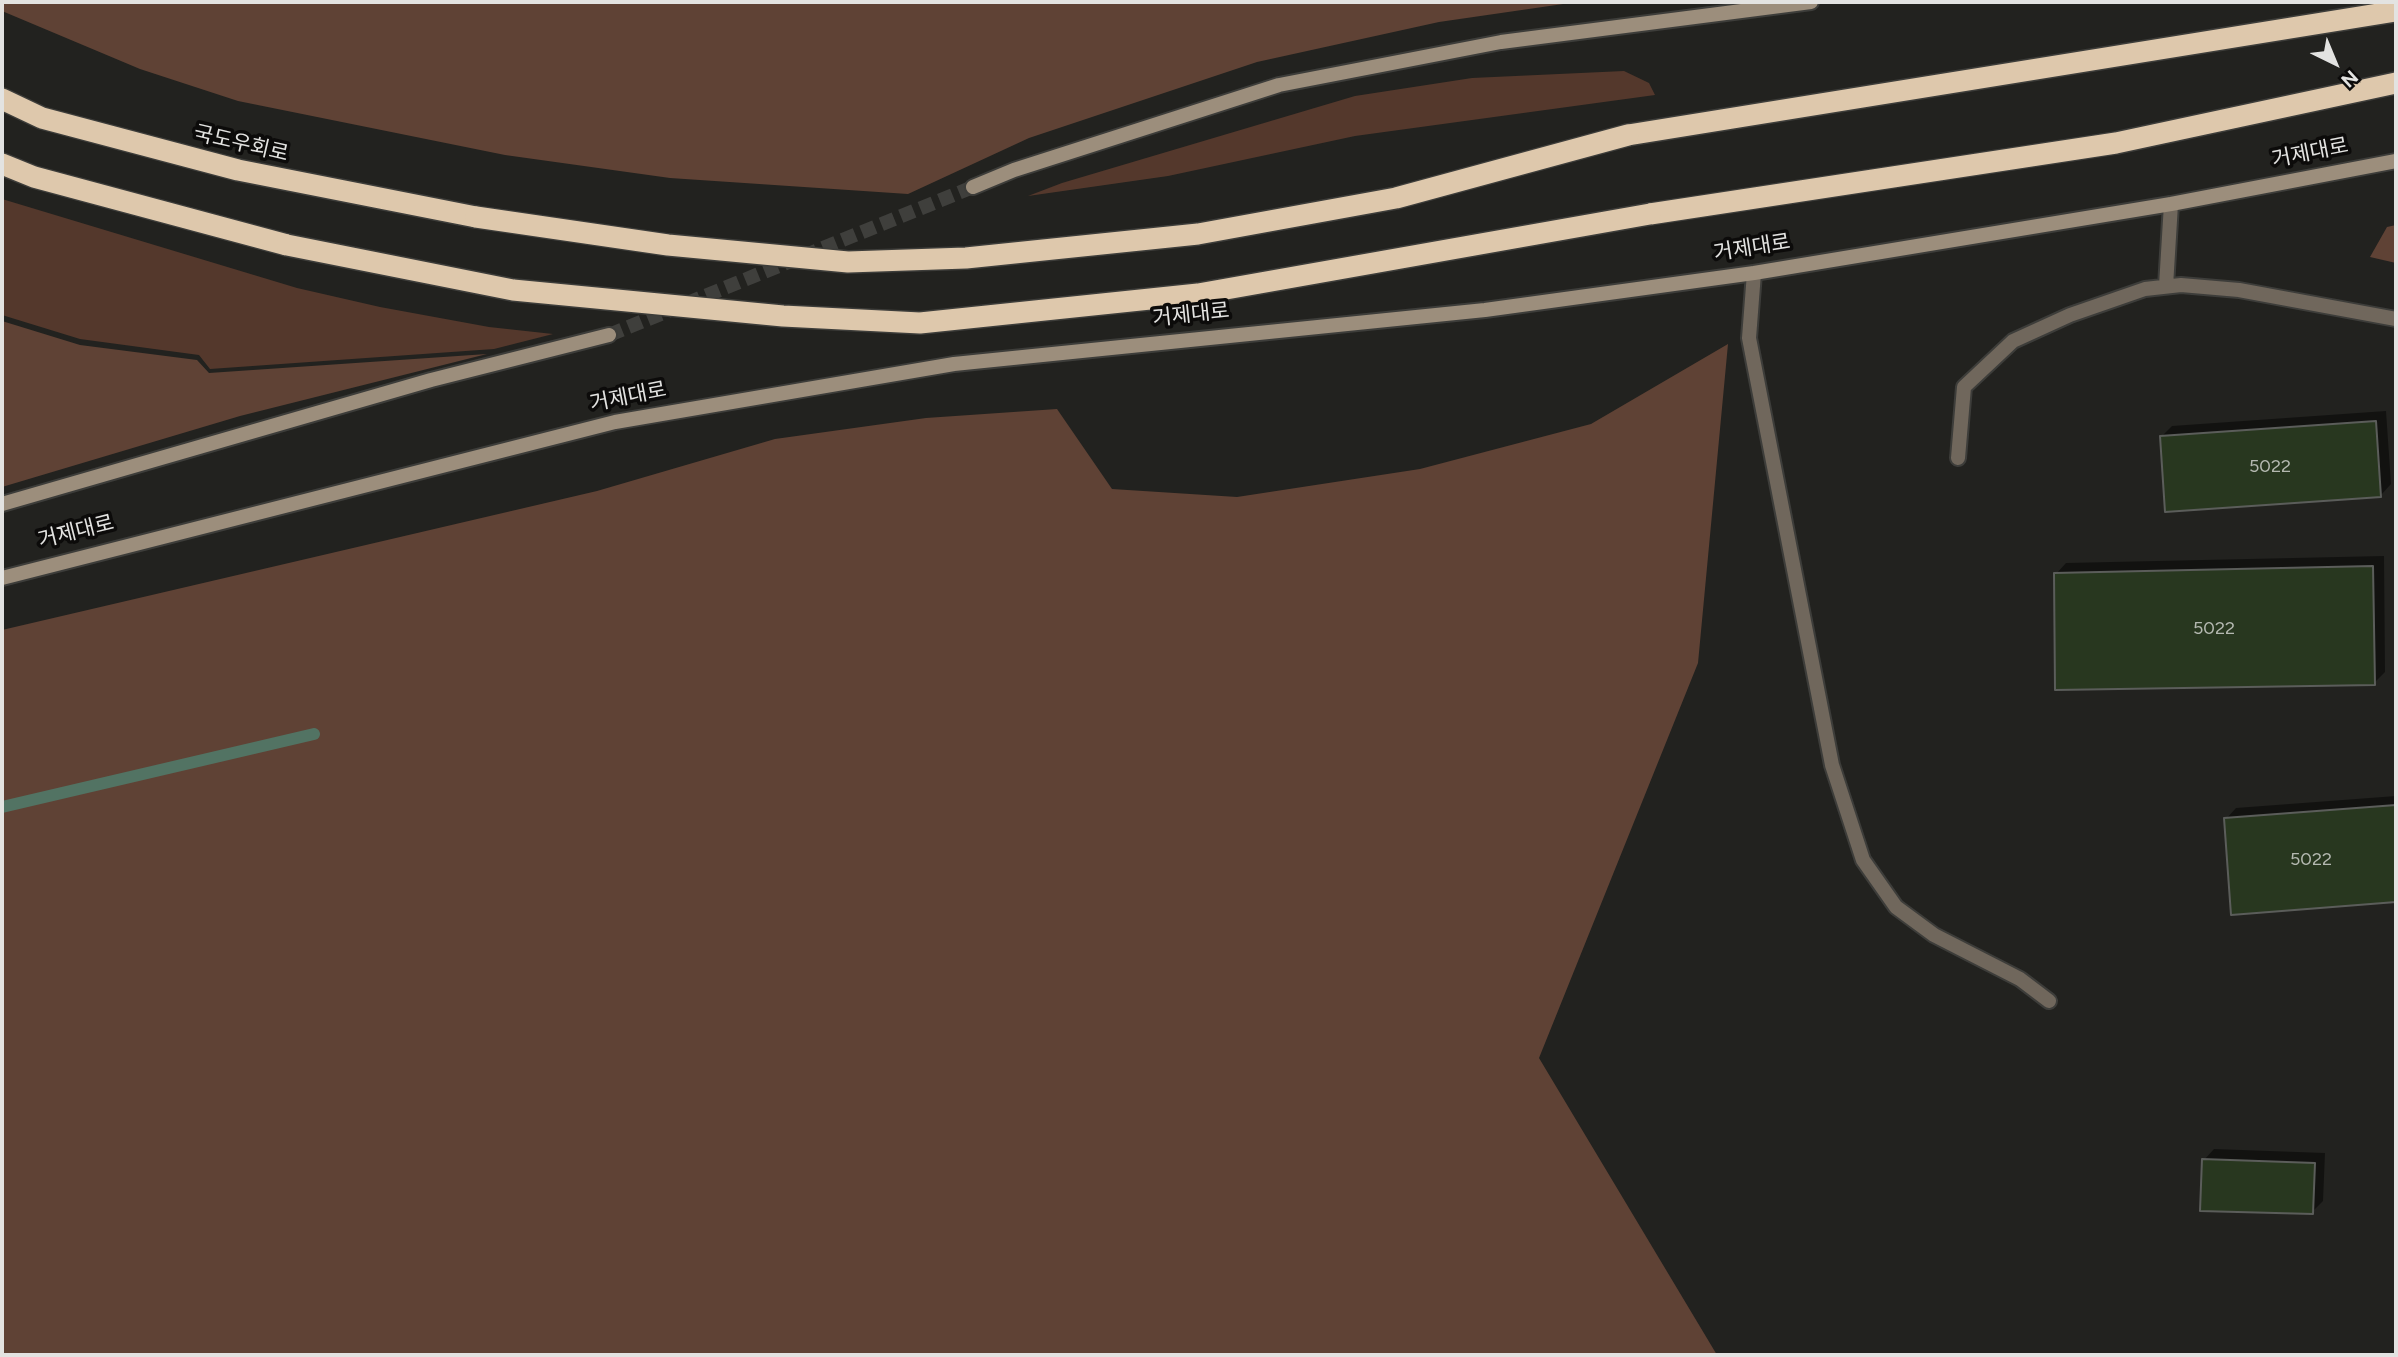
<!DOCTYPE html>
<html>
<head>
<meta charset="utf-8">
<style>
  body { margin:0 }
  #map { position:relative; width:2398px; height:1357px; overflow:hidden; background:#22221f; font-family:Figtree,sans-serif }
  canvas { display:block }
  .frame { position:absolute; inset:0; border:4px solid #e3e3e1; pointer-events:none }
  .north { position:absolute; left:2300px; top:28px; width:70px; height:70px; -webkit-text-stroke:5px #0c0b0a; paint-order:stroke; rotate:137deg; font-size:19px; font-weight:700; line-height:28px; text-align:center; color:#e3e3e1 }
  .north::after { content:''; display:block; margin:auto; width:24px; height:32px; background:#e3e3e1; clip-path:polygon(50% 0,100% 100%,50% 72%,0 100%) }
</style>
</head>
<body>
<div id="map">
<canvas width="2398" height="1357"></canvas>
<div class="frame"></div>
<div class="north">N</div>
</div>
<script>
const ctx = document.querySelector('canvas').getContext('2d');
ctx.lineJoin = 'round';
function fillPath(path, color) {
  ctx.fillStyle = color;
  ctx.fill(path, 'evenodd');
}
function poly(rows) {
  const path = new Path2D();
  for (const r of rows) {
    path.moveTo(r[0], r[1]);
    for (let i = 2; i < r.length; i += 2) path.lineTo(r[i], r[i + 1]);
  }
  return path;
}
function trace(path, color, width, dash) {
  ctx.strokeStyle = color;
  ctx.lineWidth = width;
  ctx.lineCap = dash ? 'butt' : 'round';
  ctx.setLineDash(dash || []);
  ctx.stroke(path);
}
function drawText(font, color, halo, rows, align = 'center') {
  ctx.font = font + ' Figtree,"Noto Sans KR",sans-serif';
  ctx.lineWidth = 7;
  ctx.setLineDash([]);
  ctx.textBaseline = 'middle';
  ctx.strokeStyle = halo;
  ctx.fillStyle = color;
  for (const [text, x, y, turn = 0] of rows) {
    ctx.save();
    ctx.translate(x, y);
    ctx.rotate((+turn || 0) * Math.PI / 180);
    ctx.textAlign = isNaN(turn) ? turn : align;
    if (halo) ctx.strokeText(text, 0, 0);
    ctx.fillText(text, 0, 0);
    ctx.restore();
  }
}
fillPath(poly([
  [1624,71,1649,83,1655,95,1355,136,1168,176,1028,196,1062,183,1355,96,1472,78],
  [2,199,297,288,380,307,489,327,553,334,494,349,210,369,199,355,80,339,2,315]
]), '#54382c');
fillPath(poly([
  [2,2,1577,2,1439,22,1257,62,1029,138,908,194,670,178,505,155,238,101,140,69,2,11],
  [2396,225,2396,263,2370,257,2387,227],
  [2,321,80,345,197,360,209,373,487,354,240,416,2,487],
  [1728,344,1698,663,1539,1058,1717,1355,2,1355,2,630,597,491,775,439,926,418,1057,409,1112,489,1237,497,1420,469,1591,424]
]), '#5f4235');
fillPath(poly([
  [2386,411,2391,484,2381,495,2161,437,2172,426],
  [2384,556,2385,672,2374,683,2056,574,2066,563],
  [2396,796,2396,900,2232,913,2226,819,2236,808],
  [2214,1149,2325,1153,2323,1201,2312,1212,2204,1160]
]), '#0007');
trace(poly([
  [2,807,314,734]
]), '#527363', 12);
const building = poly([
  [2376,421,2381,497,2165,512,2160,436,2376,421],
  [2373,566,2375,685,2055,690,2054,573,2373,566],
  [2396,805,2396,902,2231,915,2224,818,2396,805],
  [2202,1159,2315,1163,2313,1214,2200,1211,2202,1159]
]);
fillPath(building, '#28371f');
trace(building, '#5b5d5a', 2);
trace(poly([
  [609,335,973,187]
]), '#3f3f3c', 14, [14, 7]);
const lane = poly([
  [1754,273,1749,338,1832,765,1863,860,1896,907,1934,935,2020,979,2049,1001],
  [2166,286,2171,204],
  [1958,458,1964,387,2013,341,2070,315,2145,289,2181,285,2239,290,2396,319]
]);
const secondary = poly([
  [973,187,1014,170,1279,85,1501,42,1811,2],
  [2,504,431,380,609,335],
  [2,578,615,422,954,364,1485,310,1754,273,2171,204,2396,161]
]);
const highway = poly([
  [2,99,42,118,238,170,476,217],
  [1628,135,2396,11],
  [2,164,34,177,287,245],
  [1650,214,2116,143,2396,83]
]);
trace(lane, '#3d3d3a', 18);
trace(secondary, '#3d3d3a', 18);
trace(highway, '#3d3d3a', 24);
trace(lane, '#70675c', 14);
trace(secondary, '#9c8e7c', 14);
trace(highway, '#dec8ac', 21);
const highwayBridge = poly([
  [476,217,668,245,848,262,966,258,1198,234,1396,198,1628,135],
  [287,245,513,290,783,316,920,323,1198,294,1650,214]
]);
trace(highwayBridge, '#3d3d3a', 24, []);
trace(highwayBridge, '#dec8ac', 21);
drawText('18px', '#b4b8b0', null, [
  ["5022",2270,467],
  ["5022",2214,629],
  ["5022",2311,860]
]);
drawText('21px', '#e3e3e1', '#0c0b0a', [
  ["국도우회로",241,144,13],
  ["거제대로",2310,153,-11],
  ["거제대로",1752,248,-9],
  ["거제대로",1191,315,-6],
  ["거제대로",628,397,-11],
  ["거제대로",76,532,-14]
]);
</script>
</body>
</html>
